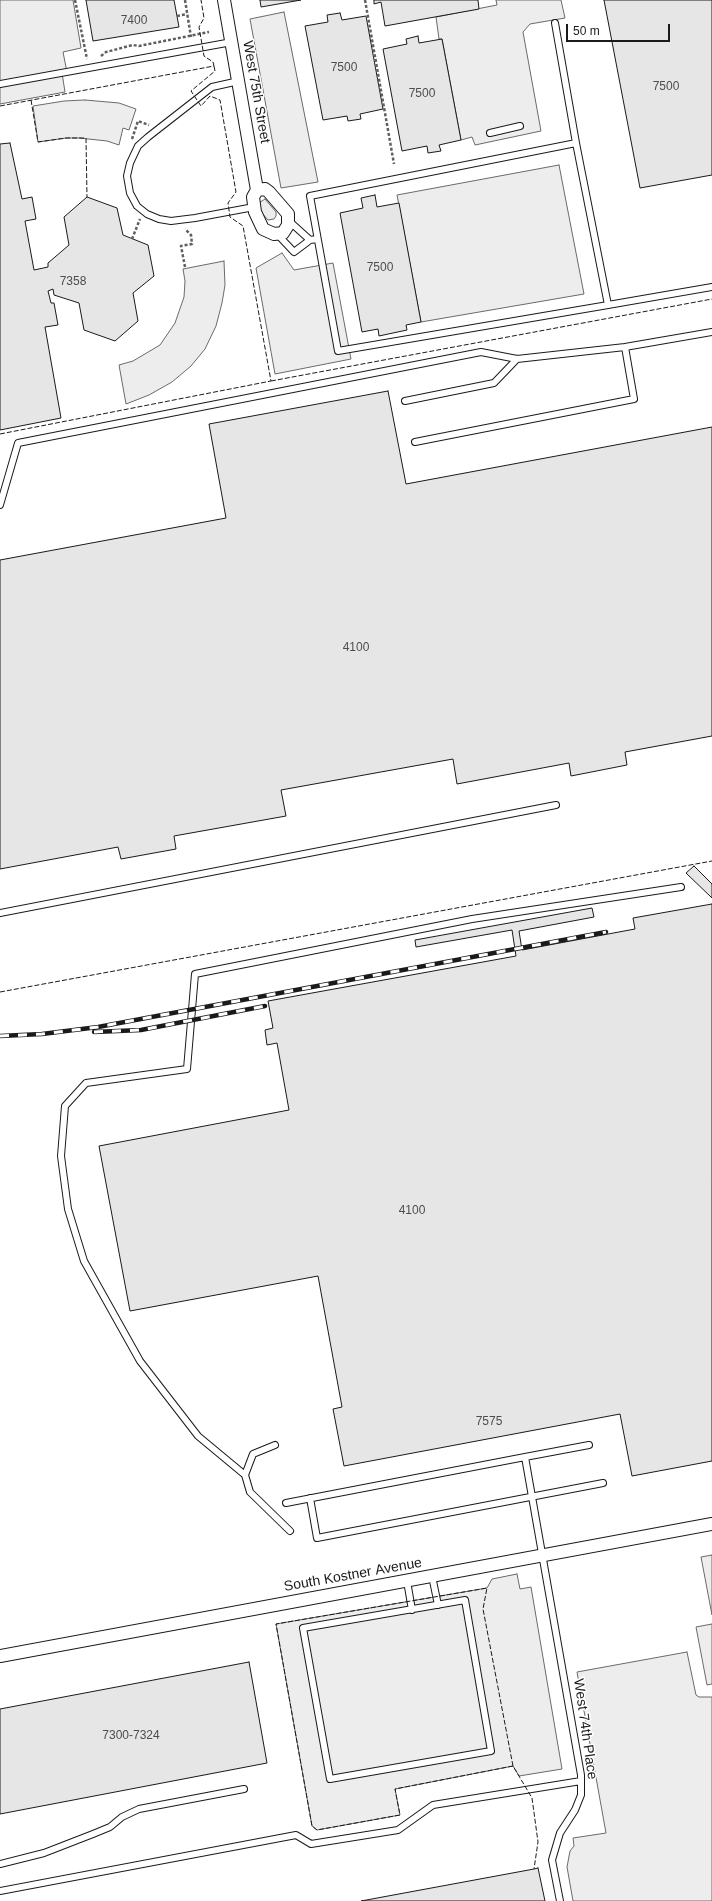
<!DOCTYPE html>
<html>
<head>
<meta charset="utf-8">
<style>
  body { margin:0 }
  #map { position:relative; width:712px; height:1901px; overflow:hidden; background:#fff; font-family:Arial,sans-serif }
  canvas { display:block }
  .scale { position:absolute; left:566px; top:24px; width:104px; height:18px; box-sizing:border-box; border:2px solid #1a1a1a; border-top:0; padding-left:5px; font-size:12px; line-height:14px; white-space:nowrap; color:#1a1a1a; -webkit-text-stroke:3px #fff; paint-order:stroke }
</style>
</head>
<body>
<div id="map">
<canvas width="712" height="1901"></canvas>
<div class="scale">50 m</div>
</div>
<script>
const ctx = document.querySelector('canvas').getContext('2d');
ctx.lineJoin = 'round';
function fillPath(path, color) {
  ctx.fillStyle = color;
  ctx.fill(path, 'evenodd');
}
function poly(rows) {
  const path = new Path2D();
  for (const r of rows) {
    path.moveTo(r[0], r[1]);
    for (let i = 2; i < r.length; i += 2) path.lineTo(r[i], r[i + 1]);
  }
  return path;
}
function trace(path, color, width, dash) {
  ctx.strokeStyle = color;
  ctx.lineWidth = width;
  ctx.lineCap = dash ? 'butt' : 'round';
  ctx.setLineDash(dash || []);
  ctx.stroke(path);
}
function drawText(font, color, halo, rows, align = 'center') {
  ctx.font = font + ' Arial,sans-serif';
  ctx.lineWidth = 3;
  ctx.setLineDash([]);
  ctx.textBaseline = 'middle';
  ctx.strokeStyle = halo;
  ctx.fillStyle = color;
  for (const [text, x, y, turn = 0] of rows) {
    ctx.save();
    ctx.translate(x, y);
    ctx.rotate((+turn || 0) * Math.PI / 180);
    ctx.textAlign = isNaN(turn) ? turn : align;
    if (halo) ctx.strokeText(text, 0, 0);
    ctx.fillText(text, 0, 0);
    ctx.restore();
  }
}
const built = poly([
  [0,0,73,0,81,48,63,52,67,72,62,73,65,92,0,104,0,0],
  [496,0,561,0,565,18,530,24,523,32,541,131,475,145,472,137,461,140,442,39,439,39,436,17,497,5,496,0],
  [284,12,318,182,281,188,250,19,284,12],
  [85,100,119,103,136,109,129,130,123,128,119,145,107,141,79,138,66,138,38,142,33,106,64,101,85,100],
  [559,165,584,294,421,322,397,195,559,165],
  [265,199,276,212,276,216,274,219,268,220,261,212,259,203,265,199],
  [282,253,294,270,333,263,351,359,275,374,256,268,282,253],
  [224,261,225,285,222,303,216,326,205,349,191,366,172,382,149,395,126,404,119,365,133,361,160,345,175,323,184,297,185,281,183,269,224,261],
  [712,1555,712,1615,701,1557,712,1555],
  [517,1574,520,1589,531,1587,562,1769,519,1776,513,1766,395,1789,400,1815,317,1830,312,1826,276,1624,487,1588,492,1579,517,1574],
  [712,1624,712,1684,707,1685,696,1627,712,1624],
  [687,1652,696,1695,699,1697,712,1697,712,1901,573,1901,567,1867,570,1851,574,1846,573,1838,606,1833,577,1672,687,1652]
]);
fillPath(built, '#ededed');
trace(built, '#6a6a6a', 1);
const building = poly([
  [86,0,174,0,179,27,93,41,86,0],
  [260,0,301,0,261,7,260,0],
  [374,0,478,0,479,9,385,26,381,2,374,4,374,0],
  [604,0,712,0,712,175,640,188,604,0],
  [340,13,342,20,366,16,383,109,360,114,361,119,348,121,347,116,323,120,305,26,328,22,327,15,340,13],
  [418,36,419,43,442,39,461,140,439,145,441,151,428,153,427,146,402,151,383,49,407,44,406,39,418,36],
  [10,143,22,199,32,197,36,219,25,221,34,270,48,267,48,263,69,245,64,217,87,197,117,208,123,235,148,245,154,276,133,293,138,321,115,341,84,330,79,303,54,295,53,289,48,291,51,303,54,303,58,325,45,327,61,418,0,430,0,144,10,143],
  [375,195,377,207,399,203,421,322,406,325,407,330,379,336,378,329,362,332,340,213,363,208,361,198,375,195],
  [388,391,406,484,712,427,712,736,625,752,627,765,571,776,569,763,457,784,453,759,281,790,286,816,174,836,176,849,121,859,118,847,0,869,0,560,226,518,209,424,388,391],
  [694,866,712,884,712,898,686,873,694,866],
  [712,904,712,1461,632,1476,620,1414,344,1466,333,1409,342,1407,318,1276,130,1311,99,1146,289,1110,277,1043,267,1045,265,1030,273,1028,268,1001,516,956,512,930,416,947,415,940,592,908,594,917,519,931,522,950,635,929,633,918,712,904],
  [249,1662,267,1763,0,1814,0,1709,249,1662],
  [538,1868,545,1901,361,1901,534,1869,538,1868]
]);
fillPath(building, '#e6e6e6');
trace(building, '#1a1a1a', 1);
const lane = poly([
  [555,23,576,143],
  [239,81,212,87,148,137,138,146,130,163,127,176,130,193,137,206,147,214,159,219,171,221,195,218,254,207],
  [0,84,232,42],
  [490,133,520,126],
  [289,221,310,240],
  [278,235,294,252,310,240,317,239],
  [608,305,576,143,310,196,338,351,608,305,712,287],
  [405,401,494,383,517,359],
  [415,442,634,399,625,347,712,332],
  [0,505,18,443,481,352,517,359,625,347],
  [0,913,556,805],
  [275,1445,253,1454,245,1475,250,1492,290,1531],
  [525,1457,589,1445],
  [245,1475,198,1436,140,1361,84,1261,68,1209,61,1156,65,1106,86,1083,187,1069,195,974,472,919,681,887],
  [310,1498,317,1538,603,1483],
  [286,1503,525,1457,581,1775,581,1795,575,1810,560,1833,552,1860,560,1901],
  [432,1576,438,1605],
  [407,1581,412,1610],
  [465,1600,491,1751,330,1779,303,1628,465,1600],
  [0,1864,44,1853,93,1834,110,1827,122,1817,139,1809,244,1789],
  [0,1891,296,1835,311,1844,398,1830,433,1805,581,1781]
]);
const street = poly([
  [224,0,257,190,253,197,255,212,263,229,274,234,283,233,288,225,288,214,269,192,265,189,257,190],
  [0,1656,712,1524]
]);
trace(lane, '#1a1a1a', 8);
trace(street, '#1a1a1a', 14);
trace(poly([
  [75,0,87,59],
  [185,0,191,37],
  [365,0,394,164],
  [177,16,187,14],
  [101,56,106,52,133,45,139,46,209,32],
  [132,139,138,121,149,125],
  [132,239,140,219],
  [185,267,181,246,192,244,191,235,185,229]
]), '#5f5f5f', 2.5, [3, 2]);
trace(lane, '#fff', 6);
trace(street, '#fff', 12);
const rail = poly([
  [94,1032,141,1030,265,1006],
  [0,1036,42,1034,98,1027,606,932]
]);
trace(rail, '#1a1a1a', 4.5);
trace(rail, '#fff', 3, [9]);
trace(poly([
  [31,100,38,142,66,138,86,138,87,197],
  [0,106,214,66,213,62,204,56,199,27,204,18,201,0],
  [271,381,712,299],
  [0,434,271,381,243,226,230,217,228,203,236,192,220,100,210,96,201,106,191,91,215,71,214,66],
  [0,992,712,861],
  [513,1766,483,1609,487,1588,276,1624,312,1826,317,1830,400,1815,395,1789,513,1766,532,1798,538,1842,534,1869]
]), '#1a1a1a', 1, [5, 2]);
drawText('12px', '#4d4d4d', null, [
  ["7400",134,21],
  ["7500",344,68],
  ["7500",666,87],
  ["7500",422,94],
  ["7500",380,268],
  ["7358",73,282],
  ["4100",356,648],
  ["4100",412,1211],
  ["7575",489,1422],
  ["7300-7324",131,1736]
]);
drawText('14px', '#1a1a1a', '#fff', [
  ["West 75th Street",256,92,80],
  ["South Kostner Avenue",353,1575,-10],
  ["West 74th Place",585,1729,82]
]);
</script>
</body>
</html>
